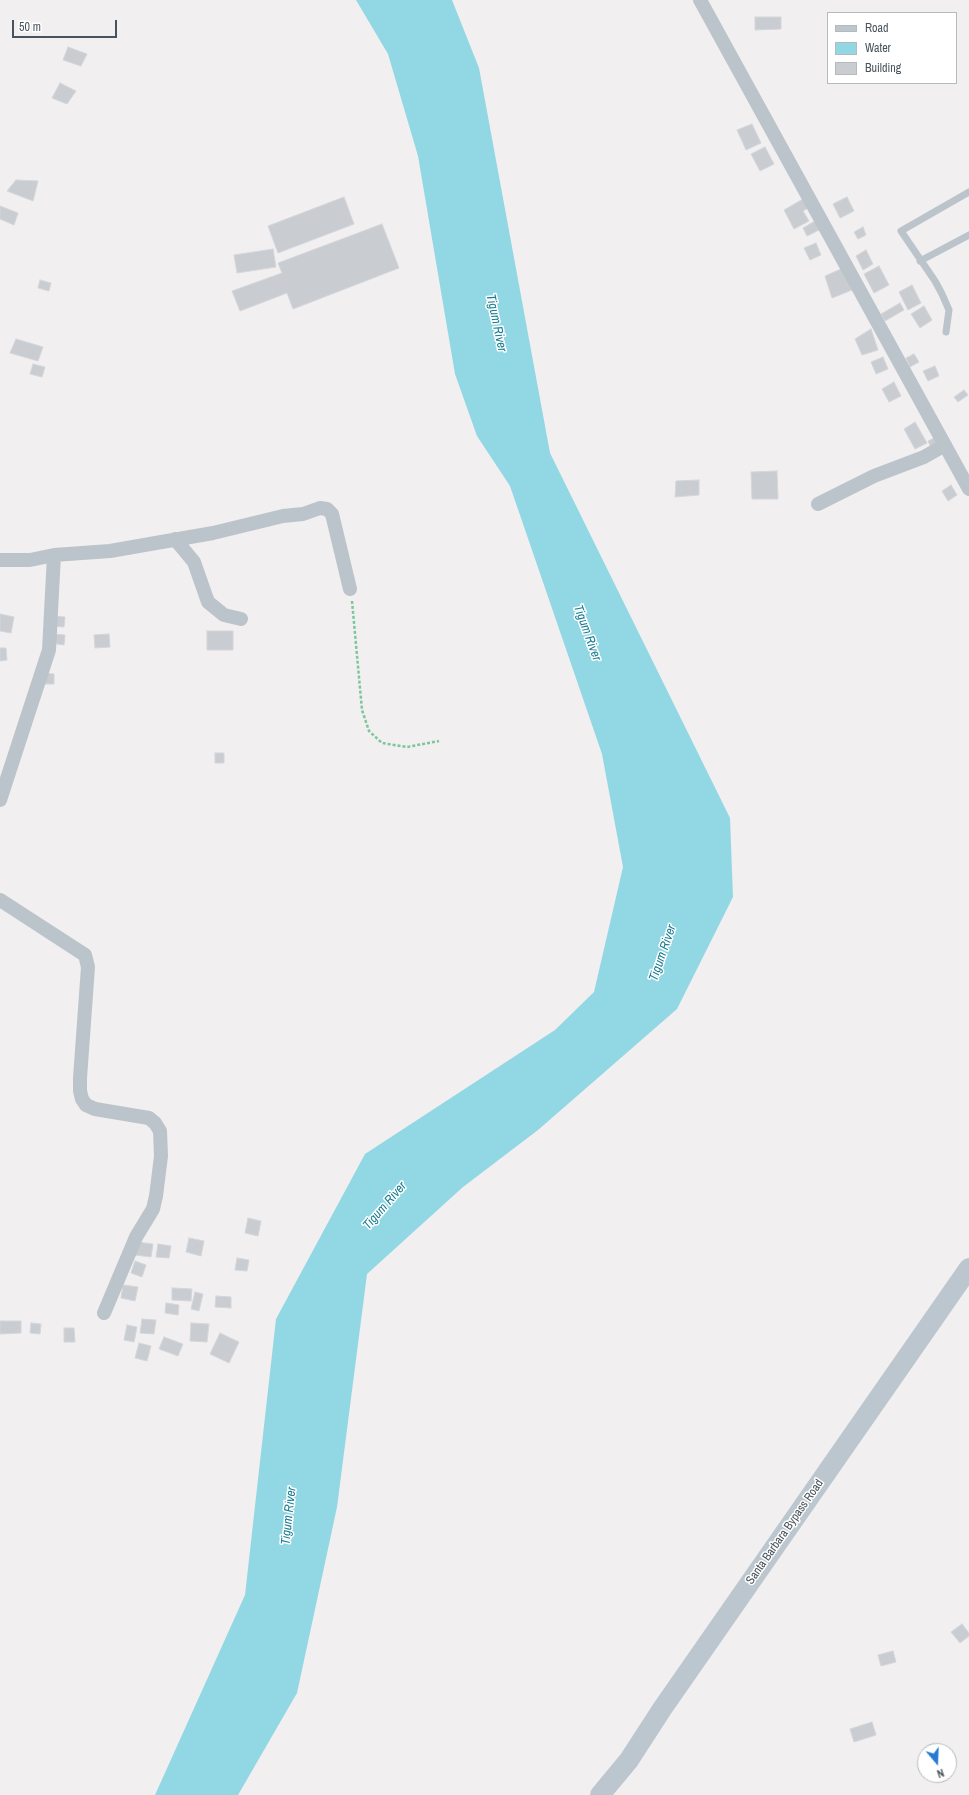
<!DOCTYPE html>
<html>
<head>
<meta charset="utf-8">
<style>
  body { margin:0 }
  #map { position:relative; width:969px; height:1795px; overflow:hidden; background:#f1efef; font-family:"Archivo Narrow",sans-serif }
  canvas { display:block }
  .legend { position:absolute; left:827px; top:12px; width:130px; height:72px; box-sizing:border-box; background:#fff; border:1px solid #b6babd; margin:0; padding:5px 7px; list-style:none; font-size:12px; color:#49535b }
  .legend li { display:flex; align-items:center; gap:8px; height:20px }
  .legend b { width:20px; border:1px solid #b6babd }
  .north { position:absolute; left:917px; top:1743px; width:40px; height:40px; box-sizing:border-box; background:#fff; border:1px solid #b6babd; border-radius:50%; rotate:161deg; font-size:11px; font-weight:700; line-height:16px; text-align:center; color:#49535b }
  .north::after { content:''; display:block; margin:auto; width:14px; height:18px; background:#287bd2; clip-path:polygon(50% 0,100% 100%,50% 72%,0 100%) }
  .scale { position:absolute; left:12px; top:20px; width:105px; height:18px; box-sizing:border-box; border:2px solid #49535b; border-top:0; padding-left:5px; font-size:12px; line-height:14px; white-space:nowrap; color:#49535b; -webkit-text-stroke:3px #fff; paint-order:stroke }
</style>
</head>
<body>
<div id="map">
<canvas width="969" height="1795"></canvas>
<ul class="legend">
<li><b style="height:5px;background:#bcc6cf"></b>Road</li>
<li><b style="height:11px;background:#92d7e4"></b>Water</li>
<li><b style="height:11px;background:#c9ccd1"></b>Building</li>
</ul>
<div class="north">N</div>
<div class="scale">50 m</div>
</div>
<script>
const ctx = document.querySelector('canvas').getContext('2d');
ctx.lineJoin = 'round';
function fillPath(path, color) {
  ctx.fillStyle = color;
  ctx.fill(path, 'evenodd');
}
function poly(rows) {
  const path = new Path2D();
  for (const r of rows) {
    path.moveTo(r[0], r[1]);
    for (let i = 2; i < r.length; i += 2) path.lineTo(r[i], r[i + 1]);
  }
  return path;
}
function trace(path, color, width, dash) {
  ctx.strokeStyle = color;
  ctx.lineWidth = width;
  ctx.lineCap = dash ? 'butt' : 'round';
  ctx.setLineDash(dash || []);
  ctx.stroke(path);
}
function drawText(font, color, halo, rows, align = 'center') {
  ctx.font = font + ' "Archivo Narrow",sans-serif';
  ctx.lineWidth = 3;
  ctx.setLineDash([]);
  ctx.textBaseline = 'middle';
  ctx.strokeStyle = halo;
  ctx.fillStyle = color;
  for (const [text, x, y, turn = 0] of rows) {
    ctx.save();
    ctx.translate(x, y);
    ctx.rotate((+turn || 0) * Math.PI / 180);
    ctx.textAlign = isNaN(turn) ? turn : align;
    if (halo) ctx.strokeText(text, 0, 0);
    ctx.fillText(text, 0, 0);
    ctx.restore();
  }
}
fillPath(poly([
  [356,0,452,0,479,68,550,453,730,818,733,897,677,1009,538,1130,463,1187,367,1274,337,1507,297,1693,238,1795,155,1795,245,1595,276,1319,365,1154,555,1030,594,992,623,867,602,754,510,486,477,436,455,374,418,156,388,54]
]), '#92d7e4');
const building = poly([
  [755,17,781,17,781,29,755,30,755,17],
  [68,47,87,54,81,66,63,60,68,47],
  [60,83,76,91,67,104,52,98,60,83],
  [752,124,761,143,746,150,737,130,752,124],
  [765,147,774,164,760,171,751,154,765,147],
  [16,180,38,181,33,201,7,191,16,180],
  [344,197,354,224,278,253,268,226,344,197],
  [847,197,854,211,840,218,833,204,847,197],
  [803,199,808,208,803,211,809,221,794,229,784,210,803,199],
  [0,206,18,213,14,225,0,219,0,206],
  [815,221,819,230,807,236,803,228,815,221],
  [382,224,399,268,293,309,287,293,240,311,232,291,282,273,278,263,382,224],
  [863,227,866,235,858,239,854,232,863,227],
  [816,243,821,255,810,260,804,248,816,243],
  [273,249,276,267,237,273,234,255,273,249],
  [866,250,873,264,863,270,856,256,866,250],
  [879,266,889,285,874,293,864,274,879,266],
  [841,269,852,290,832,298,825,276,841,269],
  [40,280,51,283,49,291,38,288,40,280],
  [912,285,921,303,908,310,899,292,912,285],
  [900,303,904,310,885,321,881,314,900,303],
  [924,306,932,320,920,328,911,314,924,306],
  [871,329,878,350,862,355,855,339,871,329],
  [16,339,43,347,38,361,10,353,16,339],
  [914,354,919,362,910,367,906,358,914,354],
  [883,357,888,369,876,374,871,362,883,357],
  [33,364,45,367,42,377,30,374,33,364],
  [935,366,939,376,928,381,923,371,935,366],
  [894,382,901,396,889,402,882,389,894,382],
  [964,390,968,395,958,402,954,397,964,390],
  [915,422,927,443,915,449,904,429,915,422],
  [936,437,941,446,932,450,928,441,936,437],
  [777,471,778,499,752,499,751,472,777,471],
  [699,480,699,495,675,497,676,481,699,480],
  [951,485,957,495,948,501,942,491,951,485],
  [0,614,14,617,11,633,0,631,0,614],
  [53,616,65,617,64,627,53,626,53,616],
  [207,631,233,631,233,650,207,650,207,631],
  [52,634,65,635,64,645,51,643,52,634],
  [109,634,110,647,95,648,94,635,109,634],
  [0,648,6,648,7,660,0,661,0,648],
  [43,673,54,674,54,684,42,684,43,673],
  [215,753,224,753,224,763,215,763,215,753],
  [248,1218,261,1221,258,1236,245,1233,248,1218],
  [189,1238,204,1241,201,1256,186,1252,189,1238],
  [137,1242,153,1244,151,1257,135,1255,137,1242],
  [158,1244,171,1246,169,1258,156,1257,158,1244],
  [237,1258,249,1260,247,1271,235,1270,237,1258],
  [135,1261,146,1265,142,1277,131,1273,135,1261],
  [123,1285,138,1287,135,1301,121,1298,123,1285],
  [172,1288,192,1289,191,1301,172,1300,172,1288],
  [195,1292,203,1294,199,1311,191,1309,195,1292],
  [216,1296,231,1297,231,1308,215,1307,216,1296],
  [166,1303,179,1305,178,1315,165,1313,166,1303],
  [142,1319,156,1320,154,1334,140,1333,142,1319],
  [0,1321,21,1321,21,1333,0,1334,0,1321],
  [31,1323,41,1324,40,1334,30,1333,31,1323],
  [191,1323,209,1324,207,1342,190,1341,191,1323],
  [127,1325,137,1327,134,1342,124,1340,127,1325],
  [64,1328,74,1328,75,1342,64,1342,64,1328],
  [220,1333,239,1342,229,1363,210,1354,220,1333],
  [164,1337,183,1344,178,1356,159,1349,164,1337],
  [139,1343,151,1346,147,1361,135,1358,139,1343],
  [962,1624,969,1633,969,1636,960,1643,951,1632,962,1624],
  [893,1651,896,1662,881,1666,878,1655,893,1651],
  [872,1722,876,1735,854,1742,850,1729,872,1722]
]);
fillPath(building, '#c9ccd1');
trace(building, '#d3d6da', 1);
trace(poly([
  [352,601,362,710,369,731,382,743,407,747,439,741]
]), '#7cc69e', 2.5, [3, 2]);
trace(poly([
  [920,261,969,235],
  [946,332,949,310,942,294,935,281,901,231,969,192]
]), '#bcc4cb', 7);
trace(poly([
  [700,0,969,489],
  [818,504,874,476,924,457,945,445],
  [175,539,194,562,208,602,224,615,241,619],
  [54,555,110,551,213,533,283,516,303,514,320,508,327,509,332,514,350,589],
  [0,560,30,560,54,555,49,650,0,800],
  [0,900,85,955,88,967,80,1078,80,1091,82,1099,86,1105,95,1109,149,1118,155,1123,160,1131,161,1156,156,1196,153,1209,136,1237,104,1313]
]), '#bcc4cb', 14);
trace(poly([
  [600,1795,629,1760,662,1709,969,1268]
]), '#bcc6cf', 20);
drawText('12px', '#49535b', '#fff', [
  ["Santa Barbara Bypass Road",785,1532,-55]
]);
drawText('italic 13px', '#177c90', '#fff', [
  ["Tigum River",496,323,78],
  ["Tigum River",587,633,70],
  ["Tigum River",663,953,-71],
  ["Tigum River",385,1206,-49],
  ["Tigum River",289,1516,-84]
]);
</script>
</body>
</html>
